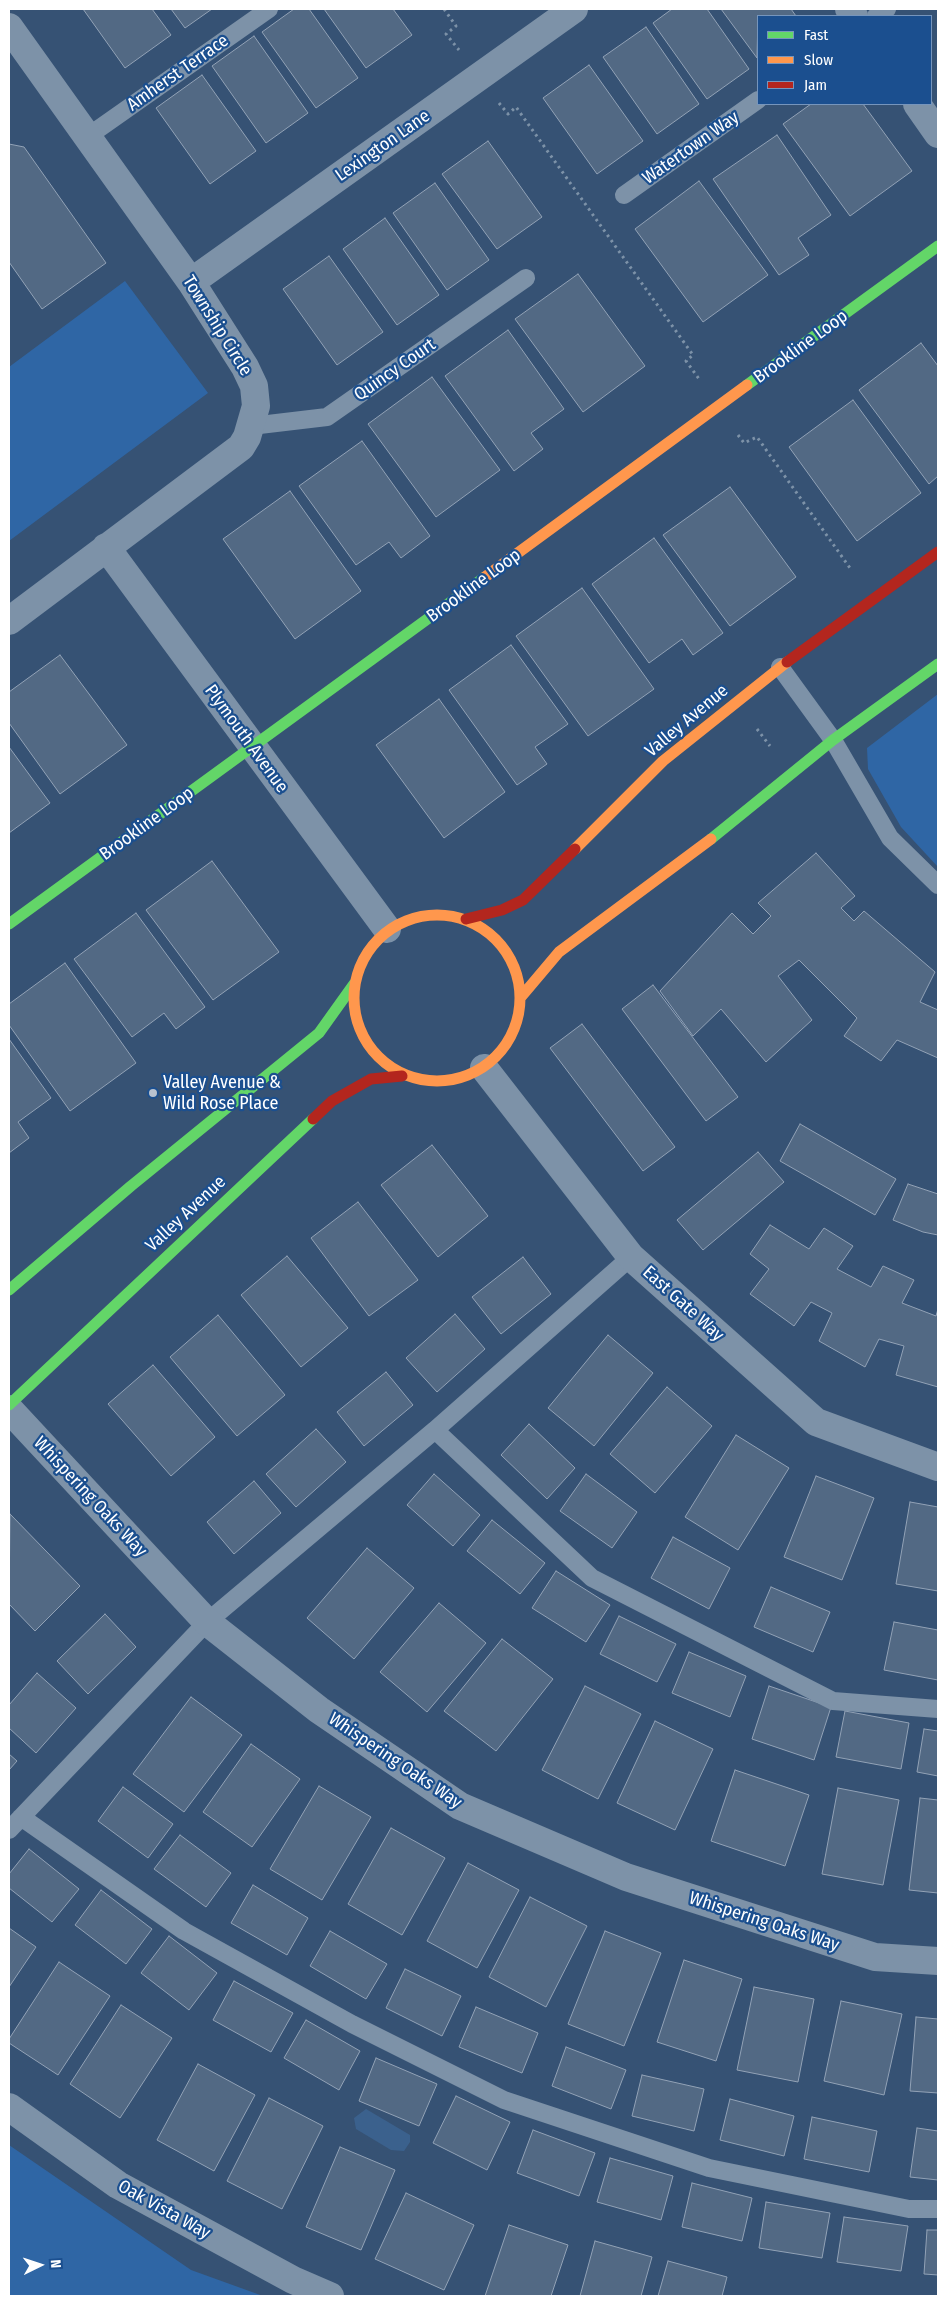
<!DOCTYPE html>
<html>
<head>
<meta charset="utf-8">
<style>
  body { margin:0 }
  #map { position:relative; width:947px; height:2305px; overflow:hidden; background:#365274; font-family:"Fira Sans Condensed",sans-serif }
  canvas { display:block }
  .frame { position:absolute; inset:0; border:10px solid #fff; pointer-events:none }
  .legend { position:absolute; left:757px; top:15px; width:175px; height:90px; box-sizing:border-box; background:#1b4f8f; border:1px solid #7695bc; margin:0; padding:6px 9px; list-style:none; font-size:15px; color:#fff }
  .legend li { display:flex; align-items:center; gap:10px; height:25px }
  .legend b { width:25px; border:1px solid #7695bc }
  .north { position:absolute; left:15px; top:2240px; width:50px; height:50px; -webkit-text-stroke:4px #1b4f8f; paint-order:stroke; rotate:86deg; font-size:14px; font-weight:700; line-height:20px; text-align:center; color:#fff }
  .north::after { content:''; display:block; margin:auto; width:18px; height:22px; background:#fff; clip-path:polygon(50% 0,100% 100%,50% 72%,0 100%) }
</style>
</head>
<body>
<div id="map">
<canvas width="947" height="2305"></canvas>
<div class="frame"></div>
<ul class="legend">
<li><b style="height:6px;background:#63d668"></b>Fast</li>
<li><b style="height:6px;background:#ff974d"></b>Slow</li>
<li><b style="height:6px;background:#b3261e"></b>Jam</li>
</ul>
<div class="north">N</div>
</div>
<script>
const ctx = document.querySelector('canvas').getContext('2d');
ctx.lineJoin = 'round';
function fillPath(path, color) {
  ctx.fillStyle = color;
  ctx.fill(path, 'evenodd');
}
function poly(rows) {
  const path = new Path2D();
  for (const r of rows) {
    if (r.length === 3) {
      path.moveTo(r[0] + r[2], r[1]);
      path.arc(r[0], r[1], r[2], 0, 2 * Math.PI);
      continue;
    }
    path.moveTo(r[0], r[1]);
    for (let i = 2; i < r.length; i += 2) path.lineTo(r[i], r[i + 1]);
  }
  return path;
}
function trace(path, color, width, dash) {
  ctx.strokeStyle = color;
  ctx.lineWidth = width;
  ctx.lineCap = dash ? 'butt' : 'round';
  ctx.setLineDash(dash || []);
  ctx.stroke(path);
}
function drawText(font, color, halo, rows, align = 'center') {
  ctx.font = font + ' "Fira Sans Condensed",sans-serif';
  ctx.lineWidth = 4.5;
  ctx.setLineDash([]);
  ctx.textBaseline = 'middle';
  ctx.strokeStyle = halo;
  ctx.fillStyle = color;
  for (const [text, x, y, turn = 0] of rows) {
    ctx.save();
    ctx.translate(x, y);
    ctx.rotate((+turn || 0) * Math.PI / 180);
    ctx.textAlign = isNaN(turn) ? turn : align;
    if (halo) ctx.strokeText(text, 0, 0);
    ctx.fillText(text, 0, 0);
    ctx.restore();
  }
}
fillPath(poly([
  [125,281,208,393,9,541,9,367],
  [938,694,938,867,901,827,868,769,867,748],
  [9,2145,191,2270,263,2296,9,2296]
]), '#2f66a5');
fillPath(poly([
  [366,2109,410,2135,410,2142,404,2151,391,2150,356,2129,354,2118]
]), '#3b618d');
const building = poly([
  [83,9,152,9,171,35,125,68,83,9],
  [171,9,212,9,185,28,171,9],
  [294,9,309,9,358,78,316,108,262,32,294,9],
  [324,9,393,9,412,35,366,68,324,9],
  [672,9,707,9,749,69,707,99,653,23,672,9],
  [721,9,791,9,796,16,758,16,757,58,721,9],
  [646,27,699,104,657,134,603,57,646,27],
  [254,36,308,113,266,143,212,66,254,36],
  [589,65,643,141,597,174,543,98,589,65],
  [202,75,256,151,210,184,156,108,202,75],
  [811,104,863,104,912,171,850,216,783,124,811,104],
  [777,135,831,215,798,238,809,255,779,275,713,179,777,135],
  [488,141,542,217,497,249,442,174,488,141],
  [9,144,24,147,106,263,42,309,9,262,9,144],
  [699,181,768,275,703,322,635,229,699,181],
  [435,183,489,260,447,290,393,213,435,183],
  [385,218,439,295,397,325,343,249,385,218],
  [329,256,383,332,337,365,283,289,329,256],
  [578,274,645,366,583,412,515,319,578,274],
  [508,330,564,409,531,433,543,449,514,471,445,376,508,330],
  [921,343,938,366,938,476,929,484,859,390,921,343],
  [432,377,500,470,436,517,368,424,432,377],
  [853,400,921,493,857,541,789,447,853,400],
  [362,441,430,536,401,558,389,542,356,565,299,486,362,441],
  [730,487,796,577,730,626,663,535,730,487],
  [290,491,361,591,295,639,223,539,290,491],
  [654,538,723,633,693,655,682,639,649,663,592,584,654,538],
  [582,588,654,689,588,736,516,636,582,588],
  [511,645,568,724,535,747,547,764,517,785,449,690,511,645],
  [60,655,127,745,60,794,9,723,9,692,60,655],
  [439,699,505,792,444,838,376,745,439,699],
  [9,747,50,803,9,833,9,747],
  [816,853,855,896,841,908,854,921,864,911,935,972,920,1002,938,1010,938,1058,897,1040,881,1061,844,1036,857,1018,799,960,778,976,812,1020,766,1062,721,1009,693,1036,660,991,732,913,753,934,771,916,758,903,816,853],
  [212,861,279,952,213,1000,146,910,212,861],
  [136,913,205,1007,176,1029,164,1013,132,1037,74,959,136,913],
  [65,963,136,1063,70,1111,9,1025,9,1004,65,963],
  [653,985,738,1097,706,1121,622,1009,653,985],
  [582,1024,675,1147,643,1171,550,1048,582,1024],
  [9,1039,51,1098,18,1122,29,1138,9,1153,9,1039],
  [800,1124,896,1179,875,1215,780,1161,800,1124],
  [432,1145,488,1216,438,1257,381,1185,432,1145],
  [758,1152,784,1182,703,1250,677,1220,758,1152],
  [908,1184,938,1194,938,1235,923,1232,893,1220,908,1184],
  [358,1202,418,1280,369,1316,311,1238,358,1202],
  [770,1225,809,1249,824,1228,853,1246,837,1269,871,1287,883,1266,914,1280,902,1303,936,1316,938,1309,938,1387,896,1375,904,1346,879,1339,865,1367,819,1341,832,1313,811,1302,794,1326,750,1294,769,1269,750,1254,770,1225],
  [287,1256,348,1328,301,1367,241,1295,287,1256],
  [523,1257,551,1294,501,1334,472,1297,523,1257],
  [455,1314,485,1349,437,1392,406,1358,455,1314],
  [218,1315,285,1395,237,1436,170,1357,218,1315],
  [608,1335,653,1373,594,1446,548,1408,608,1335],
  [153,1365,215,1437,171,1476,108,1404,153,1365],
  [386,1372,413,1405,364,1446,337,1412,386,1372],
  [667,1387,712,1426,655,1493,610,1454,667,1387],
  [529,1424,575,1468,547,1499,501,1455,529,1424],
  [316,1429,346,1462,296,1507,266,1474,316,1429],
  [736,1435,789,1468,738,1550,685,1517,736,1435],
  [434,1474,480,1515,453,1546,407,1505,434,1474],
  [586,1474,637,1512,612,1548,560,1511,586,1474],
  [816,1476,874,1498,842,1580,784,1557,816,1476],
  [254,1481,281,1513,234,1554,207,1522,254,1481],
  [910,1502,938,1507,938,1591,896,1584,910,1502],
  [10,1514,80,1586,35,1631,9,1604,10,1514],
  [492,1520,545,1563,520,1594,467,1551,492,1520],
  [673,1537,730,1568,709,1609,651,1578,673,1537],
  [367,1548,414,1588,354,1659,307,1618,367,1548],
  [556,1571,610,1605,586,1642,532,1608,556,1571],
  [771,1587,830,1612,813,1652,754,1627,771,1587],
  [439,1603,486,1643,427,1712,380,1672,439,1603],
  [105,1614,136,1647,88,1694,57,1661,105,1614],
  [619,1616,676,1644,657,1682,600,1654,619,1616],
  [894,1622,938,1630,938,1680,884,1670,894,1622],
  [502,1639,553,1679,496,1751,444,1711,502,1639],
  [689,1652,746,1676,730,1717,672,1693,689,1652],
  [37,1673,76,1708,36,1753,9,1728,9,1705,37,1673],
  [585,1686,641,1714,598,1799,542,1770,585,1686],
  [769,1686,831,1707,814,1760,752,1739,769,1686],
  [191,1697,242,1735,184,1812,133,1774,191,1697],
  [845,1711,909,1723,901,1769,836,1757,845,1711],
  [655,1721,713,1749,675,1830,617,1803,655,1721],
  [924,1729,938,1731,938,1776,917,1772,924,1729],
  [251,1744,300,1779,252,1847,203,1812,251,1744],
  [9,1754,17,1761,9,1770,9,1754],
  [735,1770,809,1795,785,1866,711,1841,735,1770],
  [319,1786,371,1817,322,1900,270,1869,319,1786],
  [123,1787,173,1824,148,1858,98,1821,123,1787],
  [838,1788,899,1800,883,1885,822,1874,838,1788],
  [920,1798,938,1800,938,1893,909,1890,920,1798],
  [391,1828,445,1858,402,1935,348,1904,391,1828],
  [180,1835,231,1873,206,1907,154,1869,180,1835],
  [29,1849,79,1889,52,1922,9,1888,9,1874,29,1849],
  [468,1863,519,1890,477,1968,427,1941,468,1863],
  [253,1885,308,1918,287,1955,231,1923,253,1885],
  [101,1890,152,1929,126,1964,75,1925,101,1890],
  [530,1897,587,1926,546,2007,489,1977,530,1897],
  [9,1928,36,1947,9,1987,9,1928],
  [330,1931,387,1964,366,1999,310,1966,330,1931],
  [605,1931,661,1953,624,2046,568,2024,605,1931],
  [169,1936,217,1973,189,2010,141,1973,169,1936],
  [684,1960,742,1979,716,2061,657,2042,684,1960],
  [59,1962,110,1996,58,2075,9,2043,9,2039,59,1962],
  [405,1969,461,1996,442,2036,386,2008,405,1969],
  [234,1981,293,2013,271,2052,213,2020,234,1981],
  [754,1987,814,1999,798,2082,737,2070,754,1987],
  [841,2001,902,2014,884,2095,824,2081,841,2001],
  [121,2005,172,2038,120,2118,70,2084,121,2005],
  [476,2007,538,2033,522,2073,459,2047,476,2007],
  [916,2017,938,2019,938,2093,910,2091,916,2017],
  [306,2020,360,2051,339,2090,284,2058,306,2020],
  [566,2047,626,2070,611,2109,552,2086,566,2047],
  [376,2058,437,2084,419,2126,359,2101,376,2058],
  [198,2064,255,2095,214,2171,157,2140,198,2064],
  [642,2075,704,2089,694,2131,632,2116,642,2075],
  [456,2096,510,2122,487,2170,433,2143,456,2096],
  [269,2098,323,2126,282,2209,227,2181,269,2098],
  [730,2099,794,2116,784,2156,720,2140,730,2099],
  [812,2117,877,2131,869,2172,804,2159,812,2117],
  [917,2128,938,2131,938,2180,910,2177,917,2128],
  [533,2130,595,2153,579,2196,517,2173,533,2130],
  [340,2147,395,2170,361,2250,306,2227,340,2147],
  [610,2158,673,2176,661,2220,597,2202,610,2158],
  [692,2183,752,2198,742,2241,682,2227,692,2183],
  [406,2193,474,2225,444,2290,375,2259,406,2193],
  [766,2202,830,2213,822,2258,759,2248,766,2202],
  [844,2217,908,2226,901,2271,837,2262,844,2217],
  [509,2225,568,2245,551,2296,485,2296,509,2225],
  [927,2230,938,2230,938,2275,924,2274,927,2230],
  [595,2241,652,2257,641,2296,580,2296,595,2241],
  [668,2261,727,2277,722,2296,658,2296,668,2261]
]);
fillPath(building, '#526984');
trace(building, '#92a2b6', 1);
trace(poly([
  [444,9,456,26,446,34,459,50],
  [499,103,508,114,516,107,693,355,686,361,699,379],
  [738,435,744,443,757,437,850,568],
  [757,729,770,746]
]), '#7d92a8', 3, [2.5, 4]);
trace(poly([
  [876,16,887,9],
  [87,137,269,9],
  [624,195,758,100],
  [251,426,327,417,526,278],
  [780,667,833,740,890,838,938,885],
  [435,1430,592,1578,833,1701,938,1709],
  [21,1817,184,1931,352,2024,504,2100,709,2168,909,2209,938,2209],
  [9,1830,207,1622,435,1430,631,1257]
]), '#7d92a8', 18);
trace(poly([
  [849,9,854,16],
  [9,27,191,282,245,367,254,386,256,406,247,437,241,447,9,621],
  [917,104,938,134],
  [191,282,574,9],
  [106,547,387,929],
  [484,1068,631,1257,816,1422,938,1467],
  [9,1409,207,1622,319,1710,460,1806,626,1877,875,1957,938,1961],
  [9,2107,118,2185,293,2280,330,2296]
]), '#7d92a8', 28);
trace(poly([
  [747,385,938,246],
  [711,839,833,740,938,664],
  [9,924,485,577],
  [9,1290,131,1186,319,1033,354,984],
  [9,1405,313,1119]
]), '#63d668', 11);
trace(poly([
  [485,577,747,385],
  [575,849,663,761,787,662],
  [437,998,83],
  [521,997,559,952,711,839]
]), '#ff974d', 11);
trace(poly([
  [787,662,938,552],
  [466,919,502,910,523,900,575,849],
  [313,1119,332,1101,371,1079,402,1076]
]), '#b3261e', 11);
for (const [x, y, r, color] of [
  [153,1093,5,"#b9c2ce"]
]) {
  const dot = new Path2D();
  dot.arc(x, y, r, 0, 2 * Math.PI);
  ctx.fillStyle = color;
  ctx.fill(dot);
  trace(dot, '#1b4f8f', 2);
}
drawText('18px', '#fff', '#1b4f8f', [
  ["Amherst Terrace",178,73,-35],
  ["Lexington Lane",383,146,-35],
  ["Watertown Way",691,148,-35],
  ["Township Circle",217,326,58],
  ["Brookline Loop",801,347,-36],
  ["Quincy Court",395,370,-35],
  ["Brookline Loop",474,586,-36],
  ["Valley Avenue",687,721,-40],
  ["Plymouth Avenue",246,739,54],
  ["Brookline Loop",147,824,-36],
  ["Valley Avenue",186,1214,-43],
  ["East Gate Way",683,1304,42],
  ["Whispering Oaks Way",90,1497,47],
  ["Whispering Oaks Way",395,1761,34],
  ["Whispering Oaks Way",764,1922,18],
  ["Oak Vista Way",164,2210,29]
]);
drawText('18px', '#fff', '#1b4f8f', [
  ["Valley Avenue &",163,1083],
  ["Wild Rose Place",163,1104]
], 'left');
</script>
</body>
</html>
